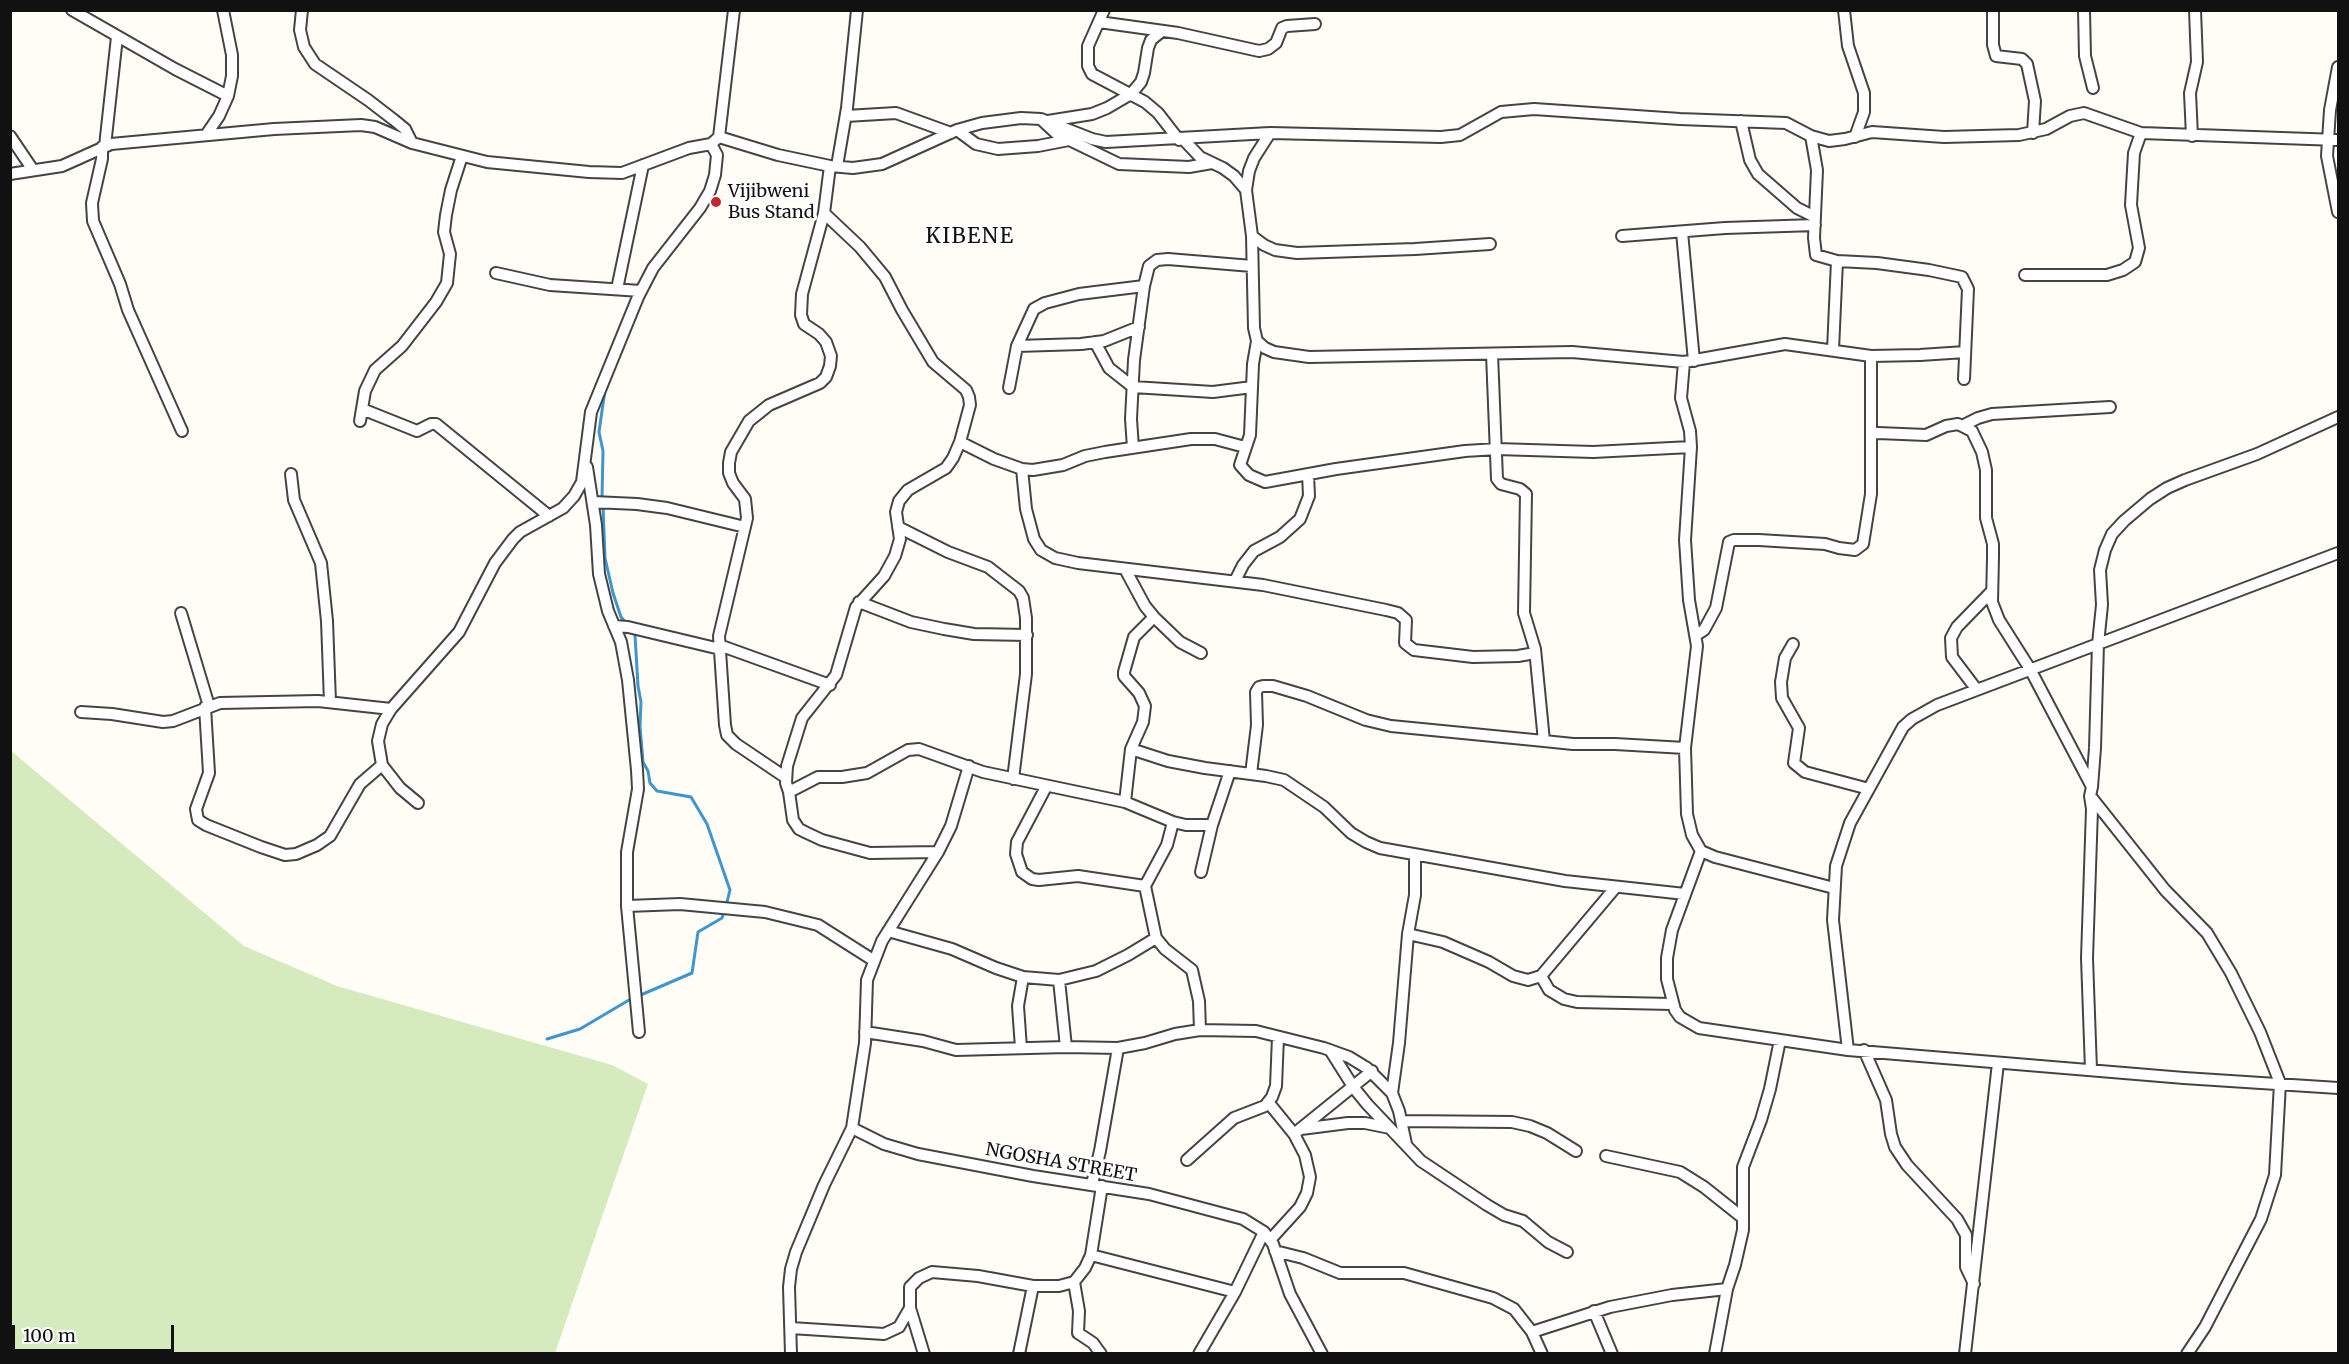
<!DOCTYPE html>
<html>
<head>
<meta charset="utf-8">
<style>
  body { margin:0 }
  #map { position:relative; width:2349px; height:1364px; overflow:hidden; background:#fffdf5; font-family:Merriweather,serif }
  canvas { display:block }
  .frame { position:absolute; inset:0; border:12px solid #111; pointer-events:none }
  .scale { position:absolute; left:12px; top:1325px; width:162px; height:27px; box-sizing:border-box; border:3px solid #111; border-top:0; padding-left:8px; font-size:18px; line-height:21px; white-space:nowrap; color:#111; -webkit-text-stroke:4px #fff; paint-order:stroke }
</style>
</head>
<body>
<div id="map">
<canvas width="2349" height="1364"></canvas>
<div class="frame"></div>
<div class="scale">100 m</div>
</div>
<script>
const ctx = document.querySelector('canvas').getContext('2d');
ctx.lineJoin = 'round';
function fillPath(path, color) {
  ctx.fillStyle = color;
  ctx.fill(path, 'evenodd');
}
function poly(rows) {
  const path = new Path2D();
  for (const r of rows) {
    path.moveTo(r[0], r[1]);
    for (let i = 2; i < r.length; i += 2) path.lineTo(r[i], r[i + 1]);
  }
  return path;
}
function trace(path, color, width, dash) {
  ctx.strokeStyle = color;
  ctx.lineWidth = width;
  ctx.lineCap = dash ? 'butt' : 'round';
  ctx.setLineDash(dash || []);
  ctx.stroke(path);
}
function drawText(font, color, halo, rows, align = 'center') {
  ctx.font = font + ' Merriweather,serif';
  ctx.lineWidth = 6;
  ctx.setLineDash([]);
  ctx.textBaseline = 'middle';
  ctx.strokeStyle = halo;
  ctx.fillStyle = color;
  for (const [text, x, y, turn = 0] of rows) {
    ctx.save();
    ctx.translate(x, y);
    ctx.rotate((+turn || 0) * Math.PI / 180);
    ctx.textAlign = isNaN(turn) ? turn : align;
    if (halo) ctx.strokeText(text, 0, 0);
    ctx.fillText(text, 0, 0);
    ctx.restore();
  }
}
fillPath(poly([
  [10,750,244,946,337,986,612,1065,648,1084,555,1353,11,1353]
]), '#d5ebbd');
trace(poly([
  [602,499,603,451,599,432,605,390],
  [603,506,605,558,613,593,621,617,627,624],
  [632,632,635,635,638,686,641,702,640,726,643,762,648,771,650,783,657,791,691,797,707,824,730,890,726,906],
  [547,1039,580,1029,629,1000,692,973,698,932,722,918,724,912]
]), '#3f96cf', 3);
const minor = poly([
  [72,10,175,69,228,96],
  [302,10,300,30,304,47,315,64,368,100,394,120,405,129,412,143],
  [1104,10,1088,46,1088,66,1092,74,1145,102,1158,113,1179,140],
  [1844,10,1848,46,1864,93,1864,112,1855,137],
  [1993,10,1993,45,1996,56,2022,59,2027,64,2035,101,2033,133],
  [2084,10,2085,56,2093,88],
  [1099,22,1178,33,1259,51,1268,49,1276,43,1282,28,1287,26,1315,24],
  [2338,67,2330,110,2327,156,2338,212],
  [846,116,896,113,951,133],
  [1043,121,1057,134,1119,164,1189,167,1212,163],
  [1048,121,1092,114,1107,108,1131,94,1141,82,1144,73,1148,48,1151,40,1162,31],
  [1741,121,1750,160,1758,174,1797,208,1815,217],
  [957,130,976,144,998,149,1038,146,1069,140],
  [206,135,219,116,228,96,232,76,232,55,223,10],
  [10,136,33,170],
  [1811,136,1817,170,1814,238,1816,255,1837,261,1877,263,1929,270,1962,277,1968,289,1964,379],
  [2192,136,2190,93,2197,62,2195,10],
  [719,137,778,155,830,166,853,168,882,164,957,130,982,123,1021,118,1041,119,1092,139,1106,142,1270,133,1441,137,1460,135,1501,112,1534,109,1680,119,1786,123,1811,136,1829,141,1845,139,1872,132,1944,137,2019,135,2046,129,2070,116,2084,113,2141,133,2338,140],
  [1183,139,1200,157,1223,168,1234,176,1246,190,1252,236,1254,328,1257,341,1265,348,1274,352,1309,357,1572,352,1684,362,1785,344,1871,356,1920,355,1965,352],
  [105,146,117,37],
  [102,147,102,159,92,203,93,221,120,284,128,310,182,431],
  [837,166,847,108,857,10],
  [10,174,62,166,111,144,274,129,361,125,375,127,412,143,487,162,589,172,622,173,689,148,711,144,719,137,734,10],
  [1246,190,1249,171,1254,158,1270,133],
  [824,213,860,247,885,277,902,310,933,362,966,390,969,397,970,405,960,442,953,458,946,468,908,490,899,501,896,512,900,539,895,556,884,576,856,607,836,675,802,718,787,766,786,783,789,792,793,820,799,829,807,833,822,840,870,853,938,852],
  [1682,232,1694,361],
  [1252,236,1264,245,1275,250,1297,253,1415,249,1490,244],
  [1622,236,1725,228,1815,225],
  [496,273,550,285,641,291],
  [2025,275,2107,275,2123,270,2135,262,2139,248,2131,205,2132,187,2134,153,2141,133],
  [617,289,643,165],
  [1257,341,1253,364,1250,435,1240,465,1249,475,1265,482,1336,469,1465,451,1497,449,1593,452,1691,447],
  [1095,342,1109,368,1133,387,1213,392,1252,387],
  [1017,346,1081,344,1104,341,1139,327],
  [1833,350,1837,261],
  [1492,354,1497,479,1501,484,1520,489,1526,494,1524,613,1535,649,1544,741,1573,744,1615,744,1685,748],
  [1684,362,1681,398,1690,431,1691,447,1685,540,1689,600,1697,646,1685,748,1687,814,1692,835,1701,851,1715,857,1834,888],
  [1009,388,1017,346,1034,309,1045,303,1079,294,1144,286],
  [362,409,417,431,431,424,436,424,549,516],
  [360,421,365,391,375,370,402,346,436,302,447,283,450,254,444,232,446,215,451,190,462,156],
  [1964,425,1978,418,1992,414,2110,407],
  [1872,434,1878,433,1926,435,1946,426,1958,424,1972,431,1982,452,1986,470,1986,518,1993,544,1993,557,1992,602,1999,620,2030,669,2092,787],
  [960,442,994,459,1022,469,1033,470,1063,465,1085,456,1105,452,1191,439,1215,439,1245,447],
  [1133,448,1131,419,1134,360,1144,286,1149,266,1157,260,1168,259,1252,266],
  [587,467,596,525,599,574,608,611,621,642,628,680,637,770,638,789,627,852,627,906,639,1032],
  [1022,469,1026,509,1034,539,1041,550,1055,558,1078,563,1263,585,1386,610,1398,613,1406,620,1405,643,1414,650,1473,657,1518,656,1535,653],
  [291,474,294,500,321,563,327,621,330,702],
  [593,502,637,504,667,508,745,527],
  [898,527,948,552,988,567,1019,591,1023,598,1026,618,1026,674,1013,779],
  [1125,569,1145,606,1154,617,1180,642,1201,653],
  [1235,581,1243,565,1254,551,1280,537,1300,519,1309,496,1308,474],
  [859,602,911,622,944,629,974,634,1027,635],
  [181,613,209,706],
  [614,626,628,627,720,649],
  [1696,635,1704,630,1716,608,1729,542,1734,540,1759,540,1825,544,1839,548,1855,550,1863,544,1871,494,1871,356],
  [1793,644,1785,658,1781,682,1782,698,1799,728,1794,763,1805,772,1869,789],
  [719,645,830,685],
  [1977,690,1952,657,1951,638,1957,627,1991,592],
  [205,707,209,773,196,809,198,820,206,825,261,847,285,855,296,854,317,845,330,836,360,784,382,765],
  [81,712,112,714,163,722,173,721,220,703,318,701,391,709],
  [1131,749,1168,761,1205,768,1266,776,1284,780,1324,807,1351,833,1366,842,1380,848,1565,881,1685,894],
  [1251,774,1257,725,1256,692,1259,687,1263,686,1273,686,1307,696,1366,720,1391,726,1544,741],
  [785,777,736,744,727,735,725,725,719,636,747,518,745,499,733,483,729,473,729,463,731,452,749,421,769,405,820,383,826,377,830,366,831,356,826,342,819,334,804,324,801,315,802,294,824,213,830,166],
  [1046,787,1017,842,1016,854,1022,872,1032,879,1039,880,1078,876,1145,886],
  [789,792,818,777,842,777,867,773,908,750,919,749,983,772,1125,802,1173,822,1186,825,1212,825],
  [2092,798,2165,890,2207,933,2231,973,2260,1032,2280,1083,2275,1175,2261,1219,2205,1327,2187,1354],
  [1125,802,1131,749,1143,722,1145,706,1139,693,1124,676,1124,672,1134,637,1154,617],
  [418,803,400,788,382,765,378,741,382,724,391,709,459,632,495,563,513,539,520,532,563,508,574,496,582,482,591,412,638,297,653,268,700,208,710,191,715,175,717,155,711,144],
  [1173,822,1167,845,1145,886,1156,938,1165,949,1192,970,1199,1001,1200,1030],
  [1701,851,1672,930,1667,958,1667,979,1675,1010,1680,1017,1699,1028,1848,1050,2184,1078,2338,1088],
  [1201,872,1212,825,1230,771],
  [627,906,680,904,765,912,818,925,873,960],
  [888,931,952,949,996,968,1023,977,1018,1006,1021,1048],
  [1408,934,1443,942,1489,962,1513,976,1528,980,1541,976,1615,888],
  [1541,976,1549,990,1564,999,1577,1002,1672,1004],
  [1023,977,1059,980,1096,971,1128,955,1156,938],
  [1059,980,1066,1047],
  [865,1032,923,1041,956,1050,1066,1047,1118,1048,1145,1043,1175,1034,1200,1030,1256,1031,1324,1048,1349,1057,1367,1068,1392,1093,1399,1111,1406,1144],
  [1330,1050,1354,1088,1367,1104,1421,1161,1487,1205,1504,1215,1523,1221,1548,1242,1567,1252],
  [1848,1050,1833,920,1836,866,1850,823,1903,727,1912,719,1937,705,2338,553],
  [1864,1050,1886,1100,1891,1134,1895,1147,1907,1165,1957,1219,1966,1235,1966,1267,1974,1284],
  [2091,1070,2087,958,2092,809,2090,796,2092,787,2095,748,2098,644,2102,605,2100,570,2105,550,2112,534,2124,521,2150,499,2167,488,2185,480,2257,454,2338,417],
  [1392,1093,1399,1043,1408,934,1415,895,1415,855],
  [1268,1102,1294,1134,1305,1155,1310,1177,1307,1193,1300,1207,1270,1240],
  [1401,1121,1512,1122,1530,1126,1547,1133,1576,1151],
  [852,1128,884,1144,918,1154,1033,1176,1149,1194,1243,1219,1264,1232,1273,1244,1290,1294,1322,1354],
  [1301,1129,1348,1123,1365,1123,1390,1128],
  [1294,1134,1372,1071],
  [1606,1156,1680,1172,1704,1187,1743,1218],
  [1187,1160,1234,1118,1265,1106,1272,1097,1276,1086,1278,1037],
  [1092,1184,1100,1151,1118,1048],
  [1275,1251,1303,1258,1340,1273,1404,1273,1493,1298,1514,1309,1532,1332,1542,1354],
  [1091,1255,1235,1292],
  [1074,1282,1079,1311,1078,1333,1093,1343,1101,1354],
  [1594,1311,1612,1354],
  [791,1328,884,1334,899,1327,910,1308],
  [1532,1332,1610,1307,1672,1295,1727,1289],
  [791,1354,789,1287,791,1269,796,1252,824,1185,852,1128,865,1043,867,980,882,941,938,852,951,826,969,766],
  [924,1354,910,1308,910,1287,919,1278,932,1272,978,1276,1033,1286,1059,1286,1074,1282,1085,1268,1091,1255,1102,1186],
  [1019,1354,1033,1286],
  [1199,1354,1235,1292,1264,1232],
  [1715,1354,1727,1289,1735,1265,1743,1230,1743,1167,1761,1120,1770,1089,1780,1040],
  [1965,1354,1998,1063]
]);
trace(minor, '#444', 14);
trace(minor, '#fff', 10);
for (const [x, y, r, color] of [
  [716,202,6,"#c4262e"]
]) {
  const dot = new Path2D();
  dot.arc(x, y, r, 0, 2 * Math.PI);
  ctx.fillStyle = color;
  ctx.fill(dot);
  trace(dot, '#fff', 2);
}
drawText('18px', '#111', '#fff', [
  ["Vijibweni",728,192],
  ["Bus Stand",728,213]
], 'left');
drawText('18px', '#111', '#fff', [
  ["NGOSHA STREET",1061,1163,10]
]);
ctx.letterSpacing = '1.5px';
drawText('21px', '#111', '#fff', [
  ["KIBENE",970,237]
]);
ctx.letterSpacing = '0px';
</script>
</body>
</html>
